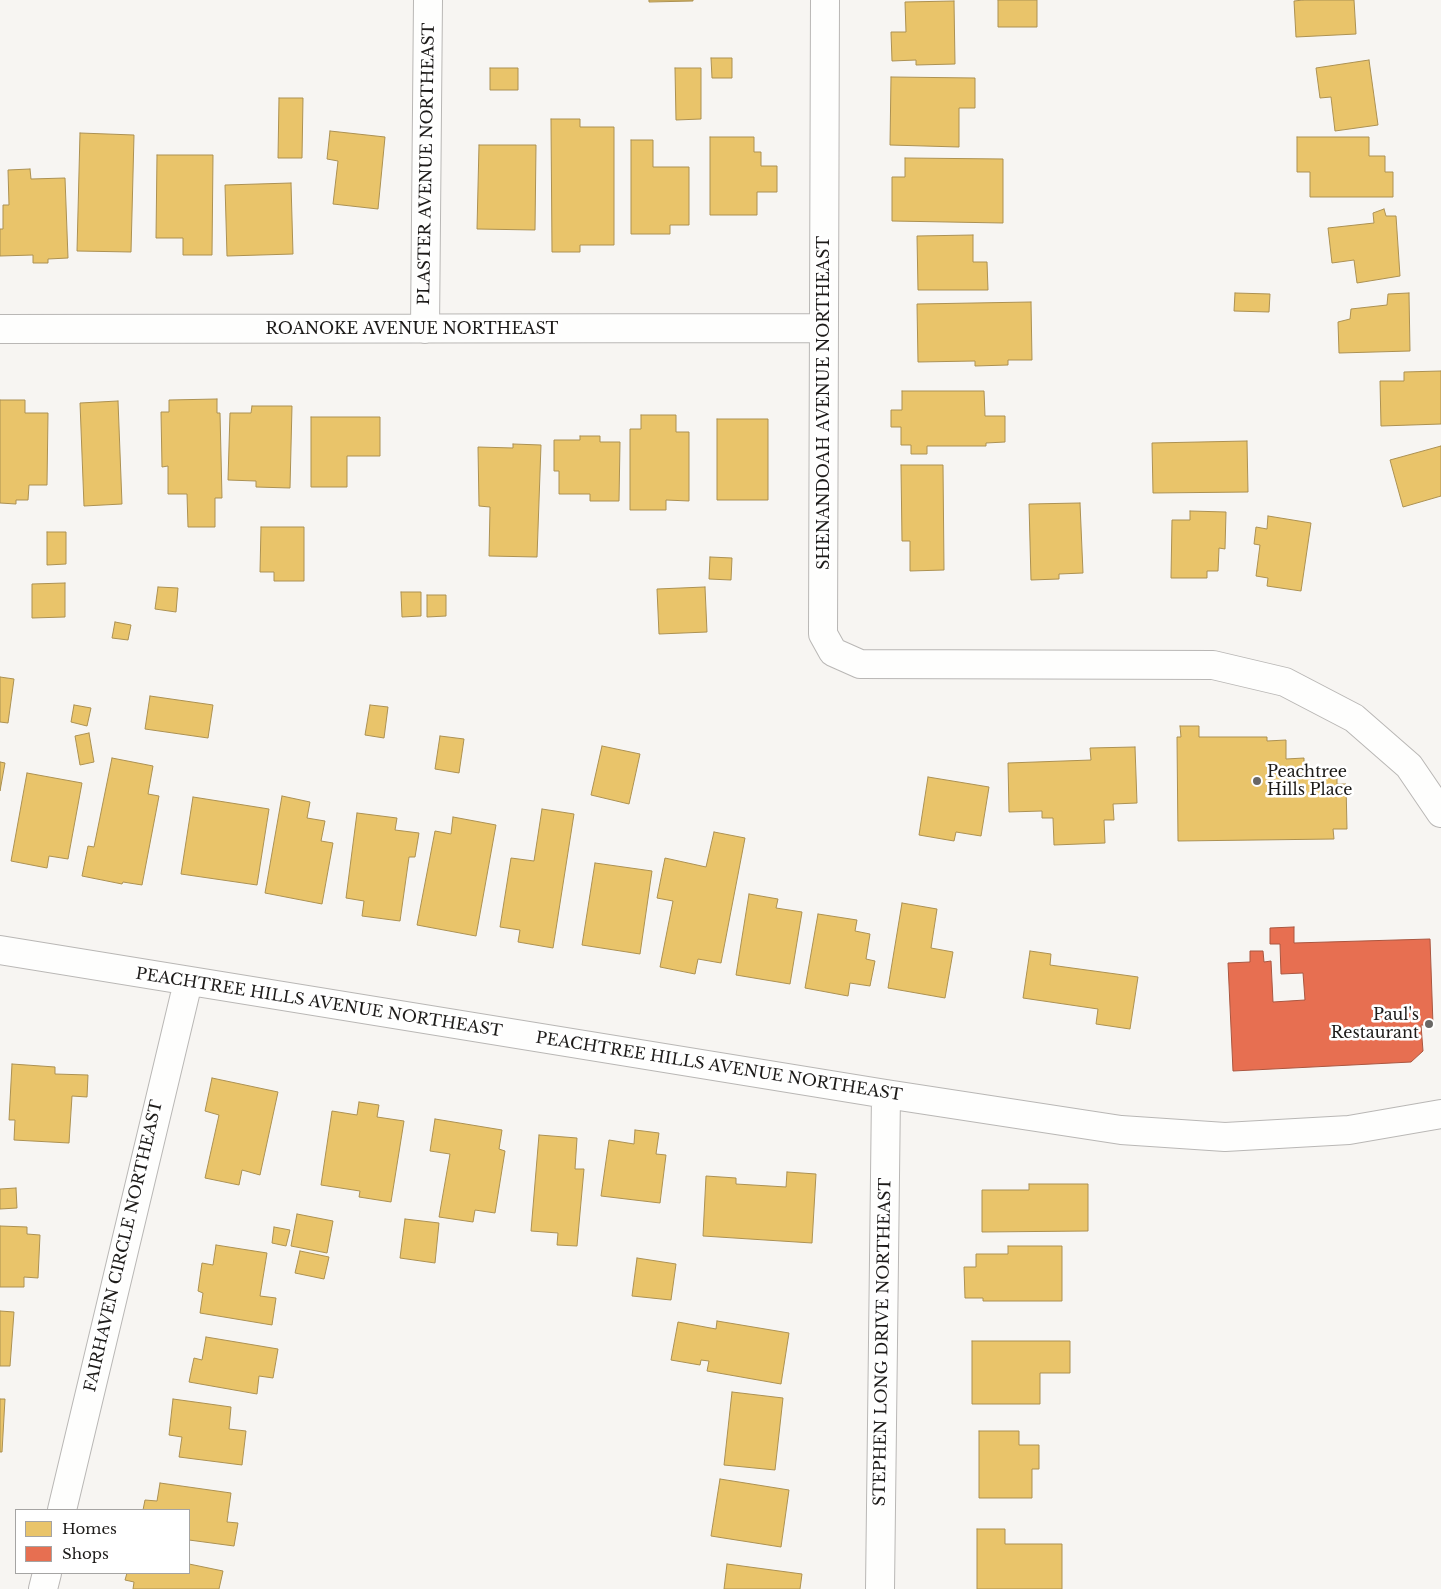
<!DOCTYPE html>
<html>
<head>
<meta charset="utf-8">
<style>
  body { margin:0 }
  #map { position:relative; width:1441px; height:1589px; overflow:hidden; background:#f7f5f2; font-family:"Libre Baskerville",serif }
  canvas { display:block }
  .legend { position:absolute; left:15px; top:1509px; width:175px; height:65px; box-sizing:border-box; background:#fff; border:1px solid #a5a4a3; margin:0; padding:6px 9px; list-style:none; font-size:15px; color:#1d1b19 }
  .legend li { display:flex; align-items:center; gap:10px; height:25px }
  .legend b { width:25px; border:1px solid #a5a4a3 }
</style>
</head>
<body>
<div id="map">
<canvas width="1441" height="1589"></canvas>
<ul class="legend">
<li><b style="height:14px;background:#e9c46a"></b>Homes</li>
<li><b style="height:14px;background:#e76f51"></b>Shops</li>
</ul>
</div>
<script>
const ctx = document.querySelector('canvas').getContext('2d');
ctx.lineJoin = 'round';
function fillPath(path, color) {
  ctx.fillStyle = color;
  ctx.fill(path, 'evenodd');
}
function poly(rows) {
  const path = new Path2D();
  for (const r of rows) {
    path.moveTo(r[0], r[1]);
    for (let i = 2; i < r.length; i += 2) path.lineTo(r[i], r[i + 1]);
  }
  return path;
}
function trace(path, color, width, dash) {
  ctx.strokeStyle = color;
  ctx.lineWidth = width;
  ctx.lineCap = dash ? 'butt' : 'round';
  ctx.setLineDash(dash || []);
  ctx.stroke(path);
}
function drawText(font, color, halo, rows, align = 'center') {
  ctx.font = font + ' "Libre Baskerville",serif';
  ctx.lineWidth = 5;
  ctx.setLineDash([]);
  ctx.textBaseline = 'middle';
  ctx.strokeStyle = halo;
  ctx.fillStyle = color;
  for (const [text, x, y, turn = 0] of rows) {
    ctx.save();
    ctx.translate(x, y);
    ctx.rotate((+turn || 0) * Math.PI / 180);
    ctx.textAlign = isNaN(turn) ? turn : align;
    if (halo) ctx.strokeText(text, 0, 0);
    ctx.fillText(text, 0, 0);
    ctx.restore();
  }
}
const homes = poly([
  [649,0,693,0,693,1,649,2,649,0],
  [998,0,1037,0,1037,27,998,27,998,0],
  [1303,0,1354,0,1356,34,1296,37,1294,1,1303,0],
  [954,1,955,64,916,65,916,60,892,61,891,32,906,32,905,2,954,1],
  [711,58,732,58,732,78,712,78,711,58],
  [1369,60,1378,125,1335,131,1331,97,1320,98,1316,68,1369,60],
  [490,68,518,68,518,90,490,90,490,68],
  [675,68,701,68,701,119,676,120,675,68],
  [891,77,975,78,975,108,959,108,959,147,890,145,891,77],
  [279,98,303,98,302,158,278,158,279,98],
  [551,119,580,119,580,127,614,127,614,245,580,245,580,252,552,252,551,119],
  [330,131,385,137,378,209,333,204,338,161,327,159,330,131],
  [80,133,134,135,131,252,77,251,80,133],
  [710,137,754,137,754,152,761,152,761,166,777,166,777,192,757,192,757,215,710,215,710,137],
  [1297,137,1369,137,1369,156,1385,156,1385,172,1393,172,1393,197,1310,197,1310,172,1297,172,1297,137],
  [631,140,653,140,653,167,689,167,689,225,670,225,670,234,631,234,631,140],
  [479,145,536,145,535,230,477,229,479,145],
  [157,155,213,155,212,255,183,255,183,238,156,238,157,155],
  [905,158,1003,159,1003,223,892,221,892,177,905,177,905,158],
  [30,169,31,179,65,178,68,258,48,259,48,263,33,263,33,255,0,256,0,229,3,229,3,205,9,205,8,170,30,169],
  [291,183,293,254,227,256,225,185,291,183],
  [1384,209,1386,216,1396,216,1400,276,1357,283,1354,260,1332,263,1328,228,1374,223,1373,213,1384,209],
  [973,235,973,262,987,262,988,290,918,290,917,236,973,235],
  [1235,293,1270,294,1269,312,1234,311,1235,293],
  [1409,293,1410,351,1339,353,1338,322,1350,319,1351,309,1387,305,1388,294,1409,293],
  [1031,302,1032,360,1008,360,1008,365,975,366,975,361,918,362,917,304,1031,302],
  [1441,371,1441,424,1381,426,1380,381,1404,381,1404,372,1441,371],
  [902,391,984,391,985,416,1005,416,1005,442,986,443,986,446,927,446,927,454,911,454,911,445,901,445,901,427,891,427,891,410,902,410,902,391],
  [217,399,217,413,220,413,222,498,215,498,215,527,188,527,187,494,168,494,168,466,162,467,161,412,169,412,169,400,217,399],
  [0,400,25,400,25,413,48,413,47,485,29,485,28,500,16,500,16,504,0,503,0,400],
  [118,401,122,504,84,506,80,403,118,401],
  [252,406,292,406,290,488,256,487,256,481,228,480,230,413,251,413,252,406],
  [641,415,676,415,676,432,689,432,689,501,666,500,666,510,630,510,630,429,641,429,641,415],
  [311,417,380,417,380,456,347,456,347,487,311,487,311,417],
  [717,419,768,419,768,500,717,500,717,419],
  [580,436,600,436,600,442,620,442,619,501,590,501,590,494,559,494,559,471,554,471,554,440,580,440,580,436],
  [1247,441,1248,492,1153,493,1152,443,1247,441],
  [513,444,541,445,537,557,489,556,490,507,479,506,478,447,513,448,513,444],
  [1441,446,1441,496,1403,507,1390,460,1441,446],
  [901,465,943,465,944,570,910,571,910,541,902,541,901,465],
  [1080,503,1083,573,1059,574,1059,579,1031,580,1029,504,1080,503],
  [1190,511,1226,512,1225,549,1219,548,1218,571,1207,571,1207,578,1171,578,1172,520,1190,520,1190,511],
  [1268,516,1311,523,1301,591,1267,586,1268,578,1256,576,1260,545,1254,544,1256,527,1267,529,1268,516],
  [261,527,304,527,304,581,274,581,274,572,260,572,261,527],
  [47,532,66,532,66,564,47,565,47,532],
  [710,557,732,558,731,580,709,579,710,557],
  [65,583,65,617,32,618,32,584,65,583],
  [158,587,178,588,176,612,155,609,158,587],
  [705,587,707,632,659,634,657,589,705,587],
  [401,592,421,592,421,616,402,617,401,592],
  [427,595,446,595,446,616,427,617,427,595],
  [115,622,131,625,128,640,112,638,115,622],
  [0,677,14,679,8,723,0,722,0,677],
  [150,696,213,705,208,738,145,729,150,696],
  [74,705,91,708,87,726,71,722,74,705],
  [370,705,388,707,384,738,365,735,370,705],
  [1180,726,1199,726,1199,737,1267,737,1267,741,1286,740,1286,759,1304,758,1304,775,1315,775,1315,778,1337,778,1337,784,1346,784,1347,829,1333,829,1334,839,1178,841,1177,737,1181,737,1180,726],
  [89,733,94,762,80,765,75,736,89,733],
  [440,736,464,739,459,773,435,769,440,736],
  [602,746,640,754,629,804,591,795,602,746],
  [1135,747,1137,803,1113,804,1114,820,1104,820,1105,843,1054,845,1053,818,1042,818,1042,811,1009,812,1008,763,1091,760,1090,748,1135,747],
  [112,758,153,766,148,794,159,796,142,885,123,882,122,884,82,876,88,846,94,847,112,758],
  [0,762,5,763,0,791,0,762],
  [27,773,82,783,68,859,49,856,47,868,11,861,27,773],
  [928,777,989,787,981,836,956,832,954,841,919,835,928,777],
  [282,796,310,802,307,818,325,821,321,841,333,843,322,904,265,893,282,796],
  [193,797,269,809,257,885,181,874,193,797],
  [542,809,574,814,553,948,518,942,520,930,500,927,511,858,534,861,542,809],
  [357,813,397,818,395,830,419,833,415,857,409,857,400,921,362,916,364,901,346,898,357,813],
  [453,817,496,825,476,936,417,925,435,831,451,834,453,817],
  [714,832,745,838,721,963,698,959,695,974,660,967,673,901,657,898,665,858,706,867,714,832],
  [595,863,652,871,640,954,582,945,595,863],
  [749,894,778,899,776,908,802,912,790,984,736,975,749,894],
  [902,903,937,909,931,948,953,952,945,998,888,988,902,903],
  [818,914,857,920,855,931,870,934,866,959,875,961,870,986,850,983,848,996,805,988,818,914],
  [1030,951,1051,954,1050,965,1138,977,1130,1029,1096,1024,1098,1009,1023,998,1030,951],
  [12,1064,55,1067,55,1074,88,1075,87,1097,72,1096,69,1143,14,1140,15,1120,9,1120,12,1064],
  [212,1078,278,1092,260,1175,242,1170,239,1185,205,1178,219,1115,205,1111,212,1078],
  [359,1102,379,1105,377,1117,404,1121,391,1202,359,1197,360,1191,321,1185,332,1111,357,1115,359,1102],
  [435,1119,502,1130,499,1149,505,1151,495,1213,475,1210,473,1222,439,1217,450,1154,430,1151,435,1119],
  [635,1130,659,1133,656,1154,666,1155,660,1203,601,1196,609,1140,634,1144,635,1130],
  [539,1135,577,1138,575,1169,584,1169,577,1246,557,1245,558,1233,531,1231,539,1135],
  [787,1172,816,1174,812,1243,703,1236,706,1176,736,1178,736,1184,786,1187,787,1172],
  [1029,1184,1088,1184,1088,1231,982,1232,982,1190,1029,1190,1029,1184],
  [16,1188,17,1208,0,1209,0,1189,16,1188],
  [297,1214,333,1221,327,1253,291,1246,297,1214],
  [405,1219,439,1223,435,1263,400,1258,405,1219],
  [0,1226,27,1227,27,1234,40,1235,38,1278,24,1277,24,1287,0,1287,0,1226],
  [274,1227,290,1230,286,1246,272,1243,274,1227],
  [216,1245,267,1253,260,1296,276,1298,272,1325,200,1313,203,1293,198,1291,202,1263,213,1265,216,1245],
  [1008,1246,1062,1246,1062,1301,983,1301,983,1298,965,1298,964,1267,976,1267,976,1254,1008,1254,1008,1246],
  [300,1251,329,1257,324,1279,295,1273,300,1251],
  [637,1258,676,1264,671,1300,632,1296,637,1258],
  [0,1311,14,1312,10,1366,0,1366,0,1311],
  [717,1321,789,1333,781,1384,707,1371,709,1361,701,1360,700,1365,671,1360,678,1322,716,1329,717,1321],
  [206,1337,278,1349,273,1378,259,1376,257,1394,189,1382,194,1358,202,1360,206,1337],
  [972,1341,1070,1341,1070,1373,1040,1373,1040,1404,972,1404,972,1341],
  [732,1392,783,1398,775,1470,724,1465,732,1392],
  [0,1399,5,1399,2,1452,0,1452,0,1399],
  [173,1399,231,1407,229,1429,246,1431,242,1465,179,1457,182,1437,169,1435,173,1399],
  [979,1431,1019,1431,1019,1445,1039,1445,1039,1469,1032,1469,1032,1498,979,1498,979,1431],
  [720,1479,789,1490,781,1547,711,1536,720,1479],
  [160,1483,231,1493,227,1522,238,1523,234,1546,189,1540,189,1510,143,1510,145,1500,157,1501,160,1483],
  [977,1529,1005,1529,1005,1544,1062,1544,1062,1589,977,1589,977,1529],
  [189,1564,223,1571,219,1589,133,1589,134,1582,125,1580,127,1573,189,1573,189,1564],
  [727,1564,802,1574,800,1589,724,1589,727,1564]
]);
fillPath(homes, '#e9c46a');
trace(homes, '#ac9152', 1);
const shops = poly([
  [1294,927,1294,943,1430,939,1433,1025,1421,1025,1423,1051,1411,1062,1233,1071,1228,963,1250,962,1250,951,1263,951,1264,962,1271,961,1273,1002,1305,1000,1303,973,1281,974,1280,944,1270,944,1270,928,1294,927]
]);
fillPath(shops, '#e76f51');
trace(shops, '#aa5640', 1);
const minor = poly([
  [825,0,823,634,833,652,860,664,1213,665,1285,682,1354,718,1409,766,1441,813],
  [0,329,824,328],
  [425,329,428,0],
  [0,950,886,1094,1121,1130,1225,1137,1349,1130,1441,1114],
  [62,1510,188,982],
  [43,1589,47,1573],
  [880,1589,886,1094]
]);
trace(minor, '#b9b7b5', 30);
trace(minor, '#fefefd', 28);
for (const [x, y, r, color] of [
  [1257,781,5,"#696765"],
  [1429,1024,5,"#696765"]
]) {
  const dot = new Path2D();
  dot.arc(x, y, r, 0, 2 * Math.PI);
  ctx.fillStyle = color;
  ctx.fill(dot);
  trace(dot, '#fff', 2);
}
drawText('16px', '#1d1b19', '#fff', [
  ["PLASTER AVENUE NORTHEAST",427,164,-89],
  ["ROANOKE AVENUE NORTHEAST",412,329],
  ["SHENANDOAH AVENUE NORTHEAST",824,403,-90],
  ["PEACHTREE HILLS AVENUE NORTHEAST",319,1003,9],
  ["PEACHTREE HILLS AVENUE NORTHEAST",719,1067,9],
  ["FAIRHAVEN CIRCLE NORTHEAST",124,1246,-77],
  ["STEPHEN LONG DRIVE NORTHEAST",883,1342,-89]
]);
drawText('16px', '#1d1b19', '#fff', [
  ["Peachtree",1267,772],
  ["Hills Place",1267,790],
  ["Paul's",1419,1015,"right"],
  ["Restaurant",1419,1033,"right"]
], 'left');
</script>
</body>
</html>
